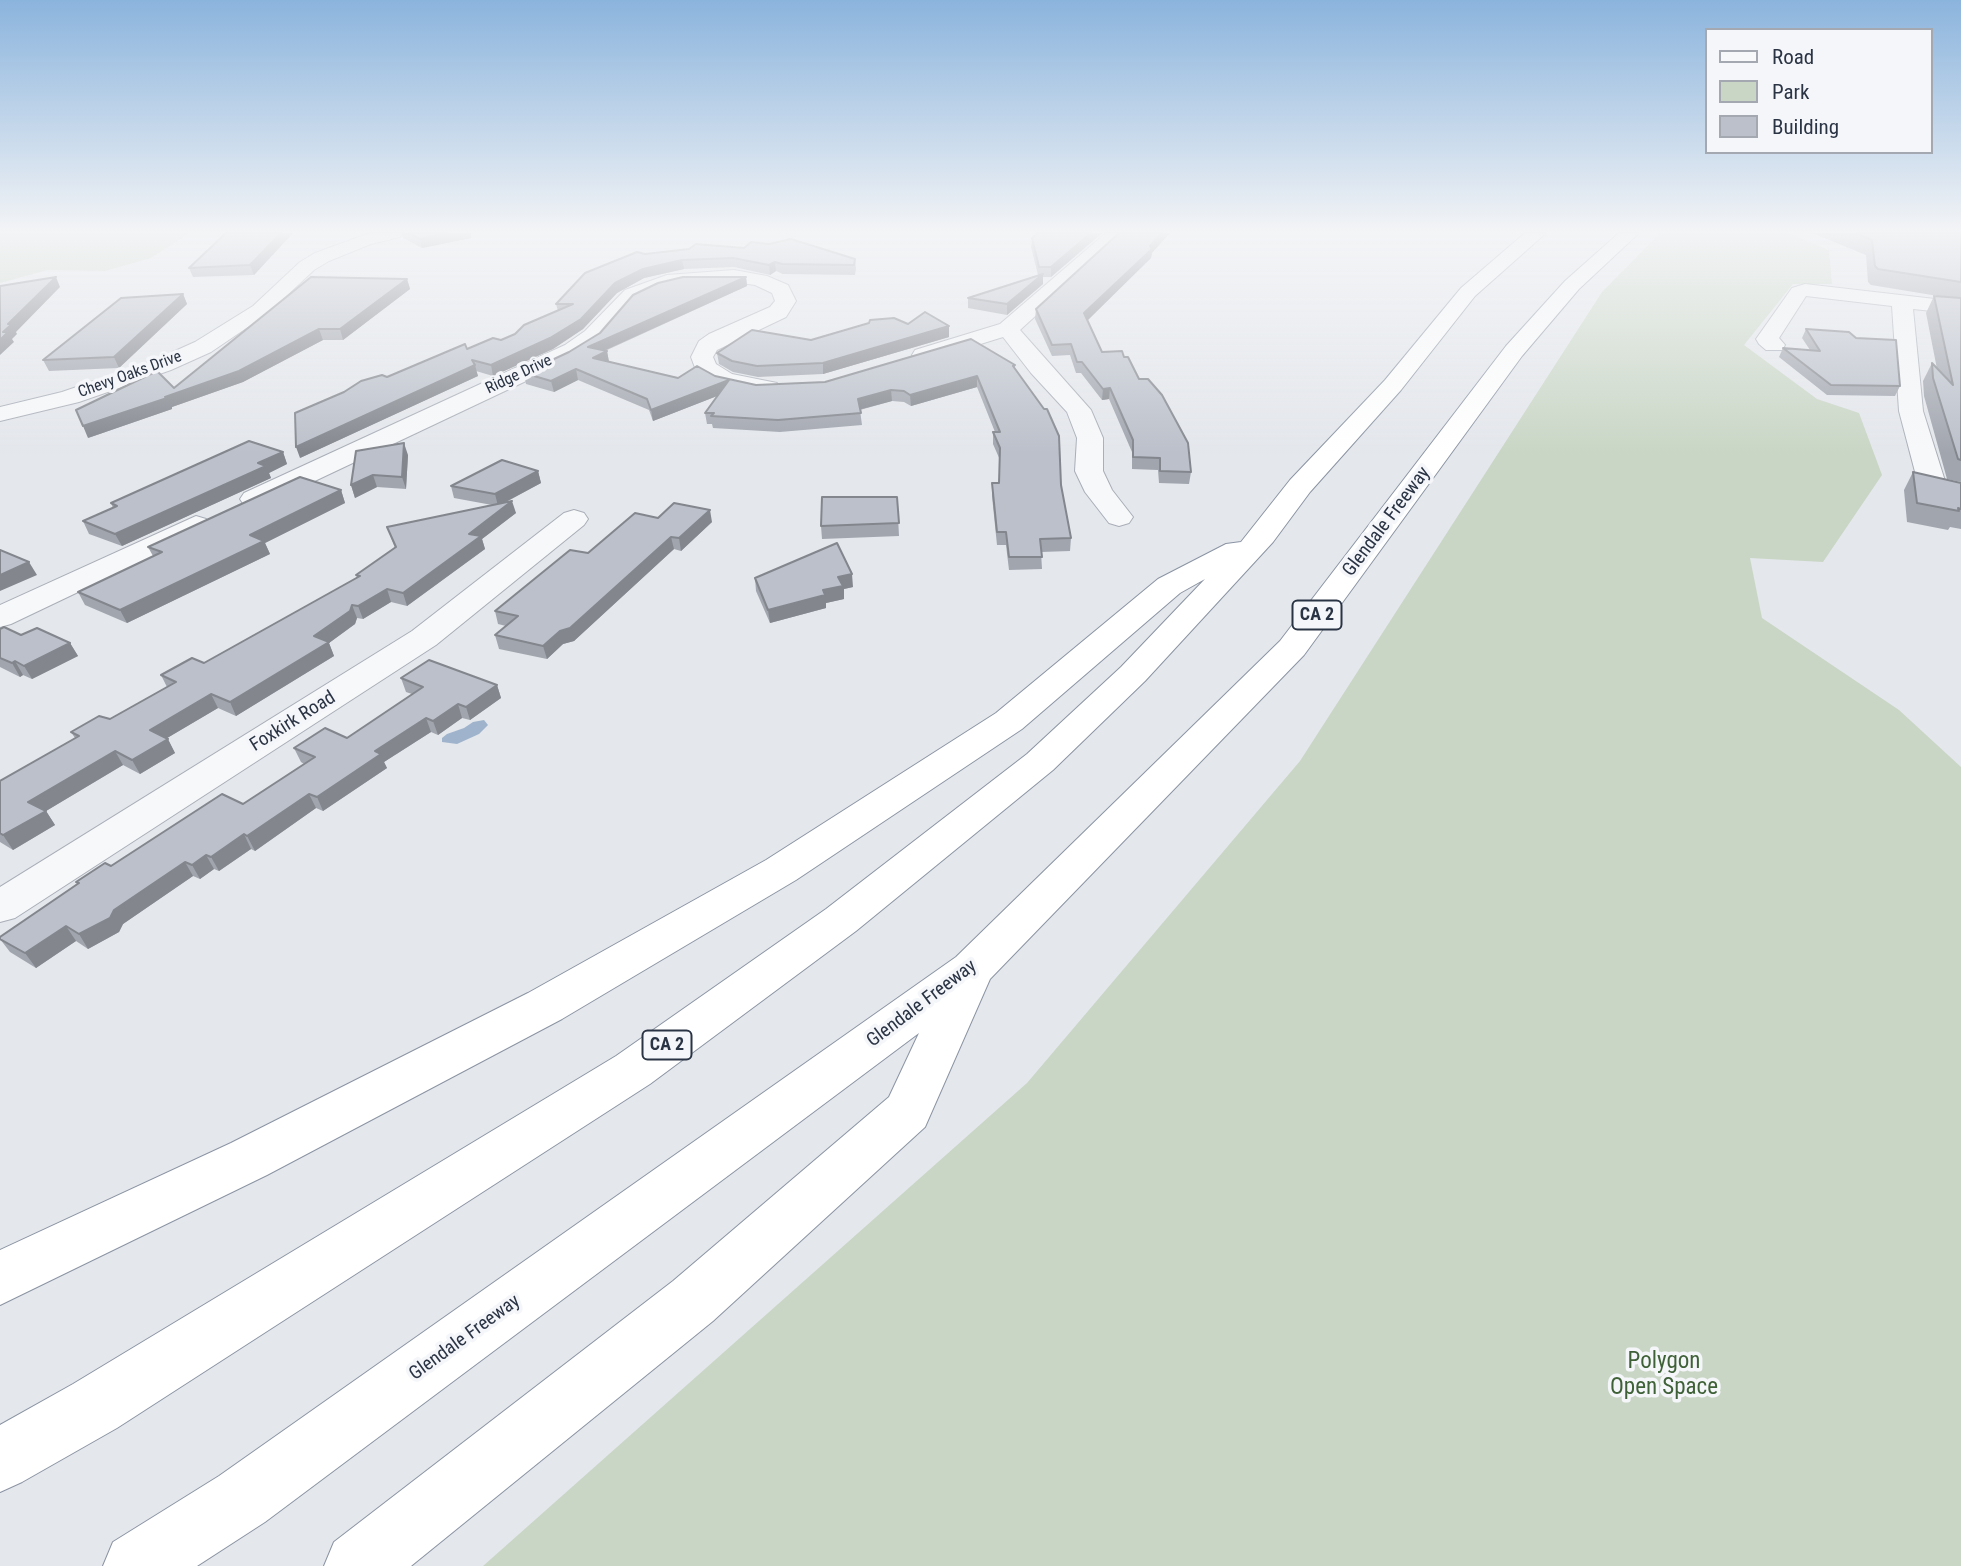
<!DOCTYPE html>
<html>
<head>
<meta charset="utf-8">
<style>
  body { margin:0 }
  #map { position:relative; width:1961px; height:1566px; overflow:hidden; background:#e4e7ec; font-family:"Roboto Condensed",sans-serif }
  canvas { display:block }
  .legend { position:absolute; left:1705px; top:28px; width:228px; height:126px; box-sizing:border-box; background:#f4f6f9; border:2px solid #a4a8b1; margin:0; padding:9px 12px; list-style:none; font-size:21px; color:#2b3445 }
  .legend li { display:flex; align-items:center; gap:14px; height:35px }
  .legend b { width:35px; border:2px solid #a4a8b1 }
</style>
</head>
<body>
<div id="map">
<canvas width="1961" height="1566"></canvas>
<ul class="legend">
<li><b style="height:9px;background:#f7f8fa"></b>Road</li>
<li><b style="height:19px;background:#c9d6c5"></b>Park</li>
<li><b style="height:19px;background:#bbc0ca"></b>Building</li>
</ul>
</div>
<script>
const ctx = document.querySelector('canvas').getContext('2d');
ctx.lineJoin = 'round';
function fillPath(path, color) {
  ctx.fillStyle = color;
  ctx.fill(path, 'evenodd');
}
function poly(rows) {
  const path = new Path2D();
  for (const r of rows) {
    path.moveTo(r[0], r[1]);
    for (let i = 2; i < r.length; i += 2) path.lineTo(r[i], r[i + 1]);
  }
  return path;
}
function trace(path, color, width, dash) {
  ctx.strokeStyle = color;
  ctx.lineWidth = width;
  ctx.lineCap = dash ? 'butt' : 'round';
  ctx.setLineDash(dash || []);
  ctx.stroke(path);
}
function drawText(font, color, halo, rows, align = 'center') {
  ctx.font = font + ' "Roboto Condensed",sans-serif';
  ctx.lineWidth = 7;
  ctx.setLineDash([]);
  ctx.textBaseline = 'middle';
  ctx.strokeStyle = halo;
  ctx.fillStyle = color;
  for (const [text, x, y, turn = 0] of rows) {
    ctx.save();
    ctx.translate(x, y);
    ctx.rotate((+turn || 0) * Math.PI / 180);
    ctx.textAlign = isNaN(turn) ? turn : align;
    if (halo) ctx.strokeText(text, 0, 0);
    ctx.fillText(text, 0, 0);
    ctx.restore();
  }
}
fillPath(poly([
  [0,233,190,233,151,258,105,271,48,270,0,283],
  [1788,233,1829,250,1832,284,1793,284,1744,345,1817,399,1859,413,1882,475,1823,562,1750,558,1762,618,1899,710,1961,767,1961,1566,483,1566,1027,1083,1300,761,1602,292,1660,233]
]), '#c9d6c5');
fillPath(poly([
  [484,720,488,725,479,734,457,744,442,742,442,738,447,734,464,728,473,722]
]), '#9fb4cc');
const minor = poly([
  [370,233,403,233,400,237,371,244,329,261,314,270,267,314,211,352,171,370,79,402,0,421,0,407,62,392,155,360,195,342,253,306,300,262,315,253,370,233],
  [1106,233,1126,233,1020,330,1091,410,1103,438,1103,471,1112,490,1133,517,1129,523,1119,526,1109,523,1085,492,1075,471,1077,438,1067,412,1031,373,1003,337,923,362,915,360,912,355,915,350,1000,324,1106,233],
  [734,270,767,276,788,285,796,301,786,317,717,350,713,357,716,364,732,374,777,383,781,388,777,393,769,395,717,385,697,373,691,357,699,341,709,334,770,307,775,301,772,293,755,285,734,282,670,287,639,298,601,341,581,355,264,505,254,507,244,505,240,499,244,493,565,345,585,331,625,290,667,275,734,270],
  [1805,284,1961,302,1961,314,1913,309,1923,411,1945,481,1961,485,1961,501,1923,493,1919,487,1899,411,1892,306,1806,296,1779,338,1785,345,1782,350,1766,350,1759,344,1756,339,1792,288,1805,284],
  [574,510,584,513,588,519,584,525,436,645,15,918,0,922,0,887,412,631,564,513,574,510],
  [196,516,206,519,211,525,206,531,11,624,0,627,0,605,196,516]
]);
const highway = poly([
  [1525,233,1546,233,1475,296,1401,390,1310,492,1273,542,1145,681,1053,770,856,931,650,1084,117,1428,22,1482,0,1492,0,1425,73,1384,616,1056,826,909,1027,754,1121,667,1205,579,1180,593,1022,729,796,880,562,1019,267,1175,0,1305,0,1250,231,1143,528,993,766,860,996,713,1158,579,1226,544,1241,542,1290,480,1385,380,1461,288,1525,233],
  [1619,233,1639,233,1579,289,1522,356,1304,655,990,979,925,1127,713,1321,411,1566,324,1566,334,1542,673,1281,889,1097,919,1033,265,1522,197,1566,103,1566,113,1542,219,1476,956,957,1280,641,1506,346,1565,281,1619,233]
]);
trace(minor, '#a9aeb7', 2);
trace(highway, '#8b94a3', 2);
fillPath(minor, '#f7f8fa');
fillPath(highway, '#fff');
fillPath(poly([
  [226,233,293,233,254,275,193,277,189,268],
  [402,233,471,233,471,238,422,248,403,238],
  [1102,233,1051,277,1043,277,1043,284,1007,315,968,308,968,298,1038,275,1031,247,1032,238],
  [1812,233,1961,233,1961,482,1947,479,1924,396,1923,381,1932,363,1937,369,1926,313,1934,296,1944,297,1871,285,1868,282,1866,255],
  [1152,253,1151,258,1087,320,1102,352,1124,357,1139,379,1191,472,1189,484,1159,483,1158,470,1132,469,1132,452,1109,399,1102,400,1081,373,1076,373,1070,355,1052,356,1035,319,1036,309],
  [645,254,855,259,856,269,855,275,783,274,776,271,770,275,734,267,684,269,644,278,617,293,583,329,553,349,493,376,476,371,478,376,300,458,387,377,467,349,501,340,515,334,558,311,556,304],
  [746,277,747,286,605,351,607,351,609,362,678,378,715,376,756,385,825,382,1015,365,1015,369,1061,485,1071,538,1070,551,1041,552,1042,569,1009,570,1006,545,997,545,992,496,992,483,999,483,1000,460,993,444,993,432,995,432,977,387,911,406,904,402,892,401,860,410,862,425,780,432,713,428,712,424,707,424,705,413,717,396,653,421,649,410,578,380,554,392,526,384,524,373,569,352,600,333],
  [407,279,410,289,343,340,323,340,243,382,172,407,172,409,88,438,174,388],
  [183,294,187,304,119,368,49,371,43,360],
  [908,324,949,337,823,374,758,377,733,372,719,364,717,353,811,340],
  [1806,329,1900,386,1895,396,1827,395,1779,357,1783,348,1810,350,1802,338],
  [283,452,287,464,269,473,271,478,122,546,89,534,83,521,113,508,111,503],
  [408,455,406,489,377,487,355,498,351,485],
  [538,471,541,483,506,502,516,513,482,539,485,549,407,606,391,602,363,619,357,618,355,624,329,643,334,656,236,716,218,708,167,738,175,753,140,774,123,765,46,811,55,825,13,850,0,842,0,781,75,738,71,732,110,719,167,687,161,675,204,663,357,578,356,575,395,548,387,527,492,505,454,498,451,486],
  [1913,472,1961,483,1961,529,1950,527,1948,530,1907,522,1904,490],
  [341,490,345,503,265,543,270,554,127,623,85,605,78,592,153,556,148,547],
  [897,497,899,536,822,539,821,526],
  [658,518,712,522,681,551,674,549,574,641,563,644,547,659,499,649,495,635,506,626,498,624,495,611],
  [755,578,853,587,844,589,844,599,826,603,826,608,770,623,756,591],
  [0,629,21,635,70,643,78,656,32,679,23,675,20,677,0,667],
  [401,678,497,685,501,698,470,720,462,718,438,735,431,732,384,762,387,768,323,811,316,808,255,851,251,849,219,871,214,869,200,879,193,876,123,924,119,932,88,949,76,941,36,968,10,952,0,939,0,937,78,884,76,882,243,804,304,764,301,762,294,748,347,738,412,694,406,692]
]), '#a1a5ae');
fillPath(poly([
  [281,233,293,233,254,275,250,265],
  [447,233,471,233,471,238,422,248,420,239],
  [1091,233,1102,233,1051,277,1051,267],
  [1162,233,1170,233,1152,253,1151,258,1084,324,1084,313],
  [682,260,684,269,644,278,617,293,583,329,553,349,493,376,491,365,615,283,643,269],
  [775,262,776,271,770,275,769,265],
  [1043,274,1043,284,1007,315,1007,304],
  [56,277,60,287,16,332,17,334,12,339,14,342,0,355,0,339,8,324],
  [746,277,747,286,590,357,588,347],
  [407,279,410,289,343,340,340,329],
  [183,294,187,304,119,368,114,357],
  [949,326,949,337,823,374,823,363],
  [319,329,323,340,243,382,172,407,172,409,88,438,83,426,165,397],
  [607,351,609,362,593,358],
  [475,365,478,376,300,458,296,447],
  [576,369,578,380,554,392,551,381],
  [977,376,977,387,911,406,910,395],
  [729,380,730,391,653,421,651,410],
  [1110,388,1109,399,1102,400,1103,389],
  [891,390,892,401,858,410,858,399],
  [404,443,408,455,406,489,402,477],
  [283,452,287,464,269,473,271,478,122,546,115,534,258,463],
  [538,471,541,483,498,506,495,494],
  [373,475,377,487,355,498,351,485],
  [341,490,345,503,265,543,270,554,127,623,120,610,250,535],
  [512,501,516,513,482,539,485,549,407,606,403,593,469,534],
  [710,510,712,522,681,551,679,538],
  [671,537,674,549,574,641,563,644,547,659,543,646],
  [29,562,37,575,0,591,0,575],
  [852,574,853,587,844,589,844,599,826,603,826,608,770,623,768,610,838,577],
  [387,589,391,602,363,619,358,606],
  [352,605,357,618,355,624,329,643,334,656,236,716,230,702,314,636],
  [70,643,78,656,32,679,24,666],
  [15,661,23,675,20,677,12,663],
  [497,685,501,698,470,720,466,707],
  [211,694,218,708,157,744,150,730],
  [458,704,462,718,438,735,433,721],
  [426,718,431,732,384,762,387,768,323,811,317,797,375,751],
  [168,739,175,753,140,774,132,760],
  [115,751,123,765,46,811,55,825,13,850,3,835,28,802],
  [309,794,316,808,255,851,247,836],
  [244,834,251,849,219,871,211,857],
  [206,855,214,869,200,879,192,865],
  [185,862,193,876,123,924,119,932,88,949,79,934],
  [66,926,76,941,36,968,25,953]
]), '#83868d');
const building = poly([
  [226,233,281,233,250,265,189,268,226,233],
  [409,233,447,233,420,239,409,233],
  [1038,233,1091,233,1051,267,1039,267,1032,238,1038,233],
  [1119,233,1162,233,1150,246,1152,249,1084,313,1102,352,1122,351,1124,357,1128,357,1139,379,1148,379,1162,395,1188,443,1191,472,1160,471,1160,458,1133,457,1133,440,1110,388,1103,389,1082,362,1077,362,1071,344,1052,345,1036,309,1119,233],
  [1856,233,1961,233,1961,282,1878,269,1875,266,1872,240,1856,233],
  [791,239,855,259,854,265,782,264,775,262,769,265,733,258,682,260,643,269,615,283,581,319,550,338,491,365,472,360,475,365,296,447,295,413,344,392,361,381,382,375,387,377,465,344,467,349,493,338,501,340,515,334,524,325,573,304,556,304,585,273,637,252,645,254,689,249,696,244,744,248,751,242,769,244,791,239],
  [1043,274,1007,304,968,298,1043,274],
  [56,277,8,324,12,324,3,332,8,332,0,340,0,286,56,277],
  [311,277,407,279,340,329,319,329,239,371,165,397,167,398,83,426,76,410,157,371,174,388,311,277],
  [683,277,746,277,588,347,607,351,593,358,678,378,697,366,715,376,756,385,825,382,971,339,1015,365,1013,366,1044,409,1047,409,1059,436,1061,485,1071,538,1040,539,1042,557,1009,557,1006,532,997,532,992,483,999,483,1000,448,993,432,1000,432,977,376,910,395,904,391,891,390,858,399,861,413,778,420,711,416,714,413,705,413,729,380,651,410,647,399,576,369,551,381,524,373,569,352,600,333,633,295,658,283,683,277],
  [183,294,114,357,43,360,121,298,183,294],
  [1934,296,1961,298,1961,460,1958,459,1933,378,1932,363,1953,385,1934,296],
  [925,312,949,326,823,363,757,366,732,361,717,353,752,330,811,340,869,323,870,320,894,318,908,324,925,312],
  [1806,329,1849,332,1856,338,1896,340,1900,386,1831,385,1783,348,1820,351,1806,329],
  [249,441,283,452,258,463,266,466,115,534,83,521,117,506,111,503,249,441],
  [404,443,402,477,373,475,351,485,356,451,404,443],
  [502,460,538,471,495,494,451,486,502,460],
  [1913,472,1961,483,1961,509,1958,508,1959,511,1917,503,1913,472],
  [300,477,341,490,250,535,264,541,120,610,78,592,162,552,148,547,300,477],
  [822,497,897,497,899,523,821,526,822,497],
  [512,501,469,534,481,536,403,593,387,589,358,606,352,605,350,611,314,636,329,642,230,702,211,694,150,730,168,739,132,760,115,751,28,802,46,811,3,835,0,833,0,781,79,736,71,732,99,716,110,719,176,682,161,675,192,658,204,663,360,576,356,575,396,547,387,527,512,501],
  [674,503,710,510,679,538,671,537,570,628,560,631,543,646,495,635,518,616,495,611,570,550,588,553,635,513,658,518,674,503],
  [837,543,852,574,838,577,843,586,823,590,825,595,768,610,755,578,837,543],
  [0,550,29,562,0,575,0,550],
  [4,627,21,635,37,628,70,643,24,666,15,661,12,663,0,658,0,629,4,627],
  [429,660,497,685,466,707,458,704,433,721,426,718,375,751,381,754,317,797,309,794,247,836,244,834,211,857,206,855,192,865,185,862,114,910,110,918,79,934,66,926,25,953,0,939,0,937,79,883,76,882,105,863,111,866,222,794,243,804,315,757,294,748,325,728,347,738,423,687,401,678,429,660]
]);
fillPath(building, '#bbc0ca');
trace(building, '#83868d', 2);
const sky = ctx.createLinearGradient(0, 0, 0, 453);
sky.addColorStop(0, '#8bb4dd');
sky.addColorStop(0.51, '#f3f4f6');
sky.addColorStop(1, '#f3f4f600');
ctx.fillStyle = sky;
ctx.fillRect(0, 0, 1961, 453);
drawText('16px', '#2b3445', '#f4f6f9', [
  ["Chevy Oaks Drive",130,375,-20],
  ["Ridge Drive",519,375,-25]
]);
for (const [x, y, w] of [
  [1317,615,49],
  [667,1045,49]
]) {
  const box = new Path2D();
  box.roundRect(x - w / 2, y - 14.5, w, 29, 5);
  ctx.fillStyle = '#f4f6f9';
  ctx.fill(box);
  trace(box, '#2b3445', 2);
}
drawText('bold 18px', '#2b3445', null, [
  ["CA 2",1317,615],
  ["CA 2",667,1045]
]);
drawText('19px', '#2b3445', '#f4f6f9', [
  ["Glendale Freeway",1387,522,-53],
  ["Foxkirk Road",293,722,-32],
  ["Glendale Freeway",922,1004,-37],
  ["Glendale Freeway",465,1338,-36]
]);
drawText('23px', '#3f6138', '#f4f6f9', [
  ["Polygon",1664,1362],
  ["Open Space",1664,1388]
]);
</script>
</body>
</html>
